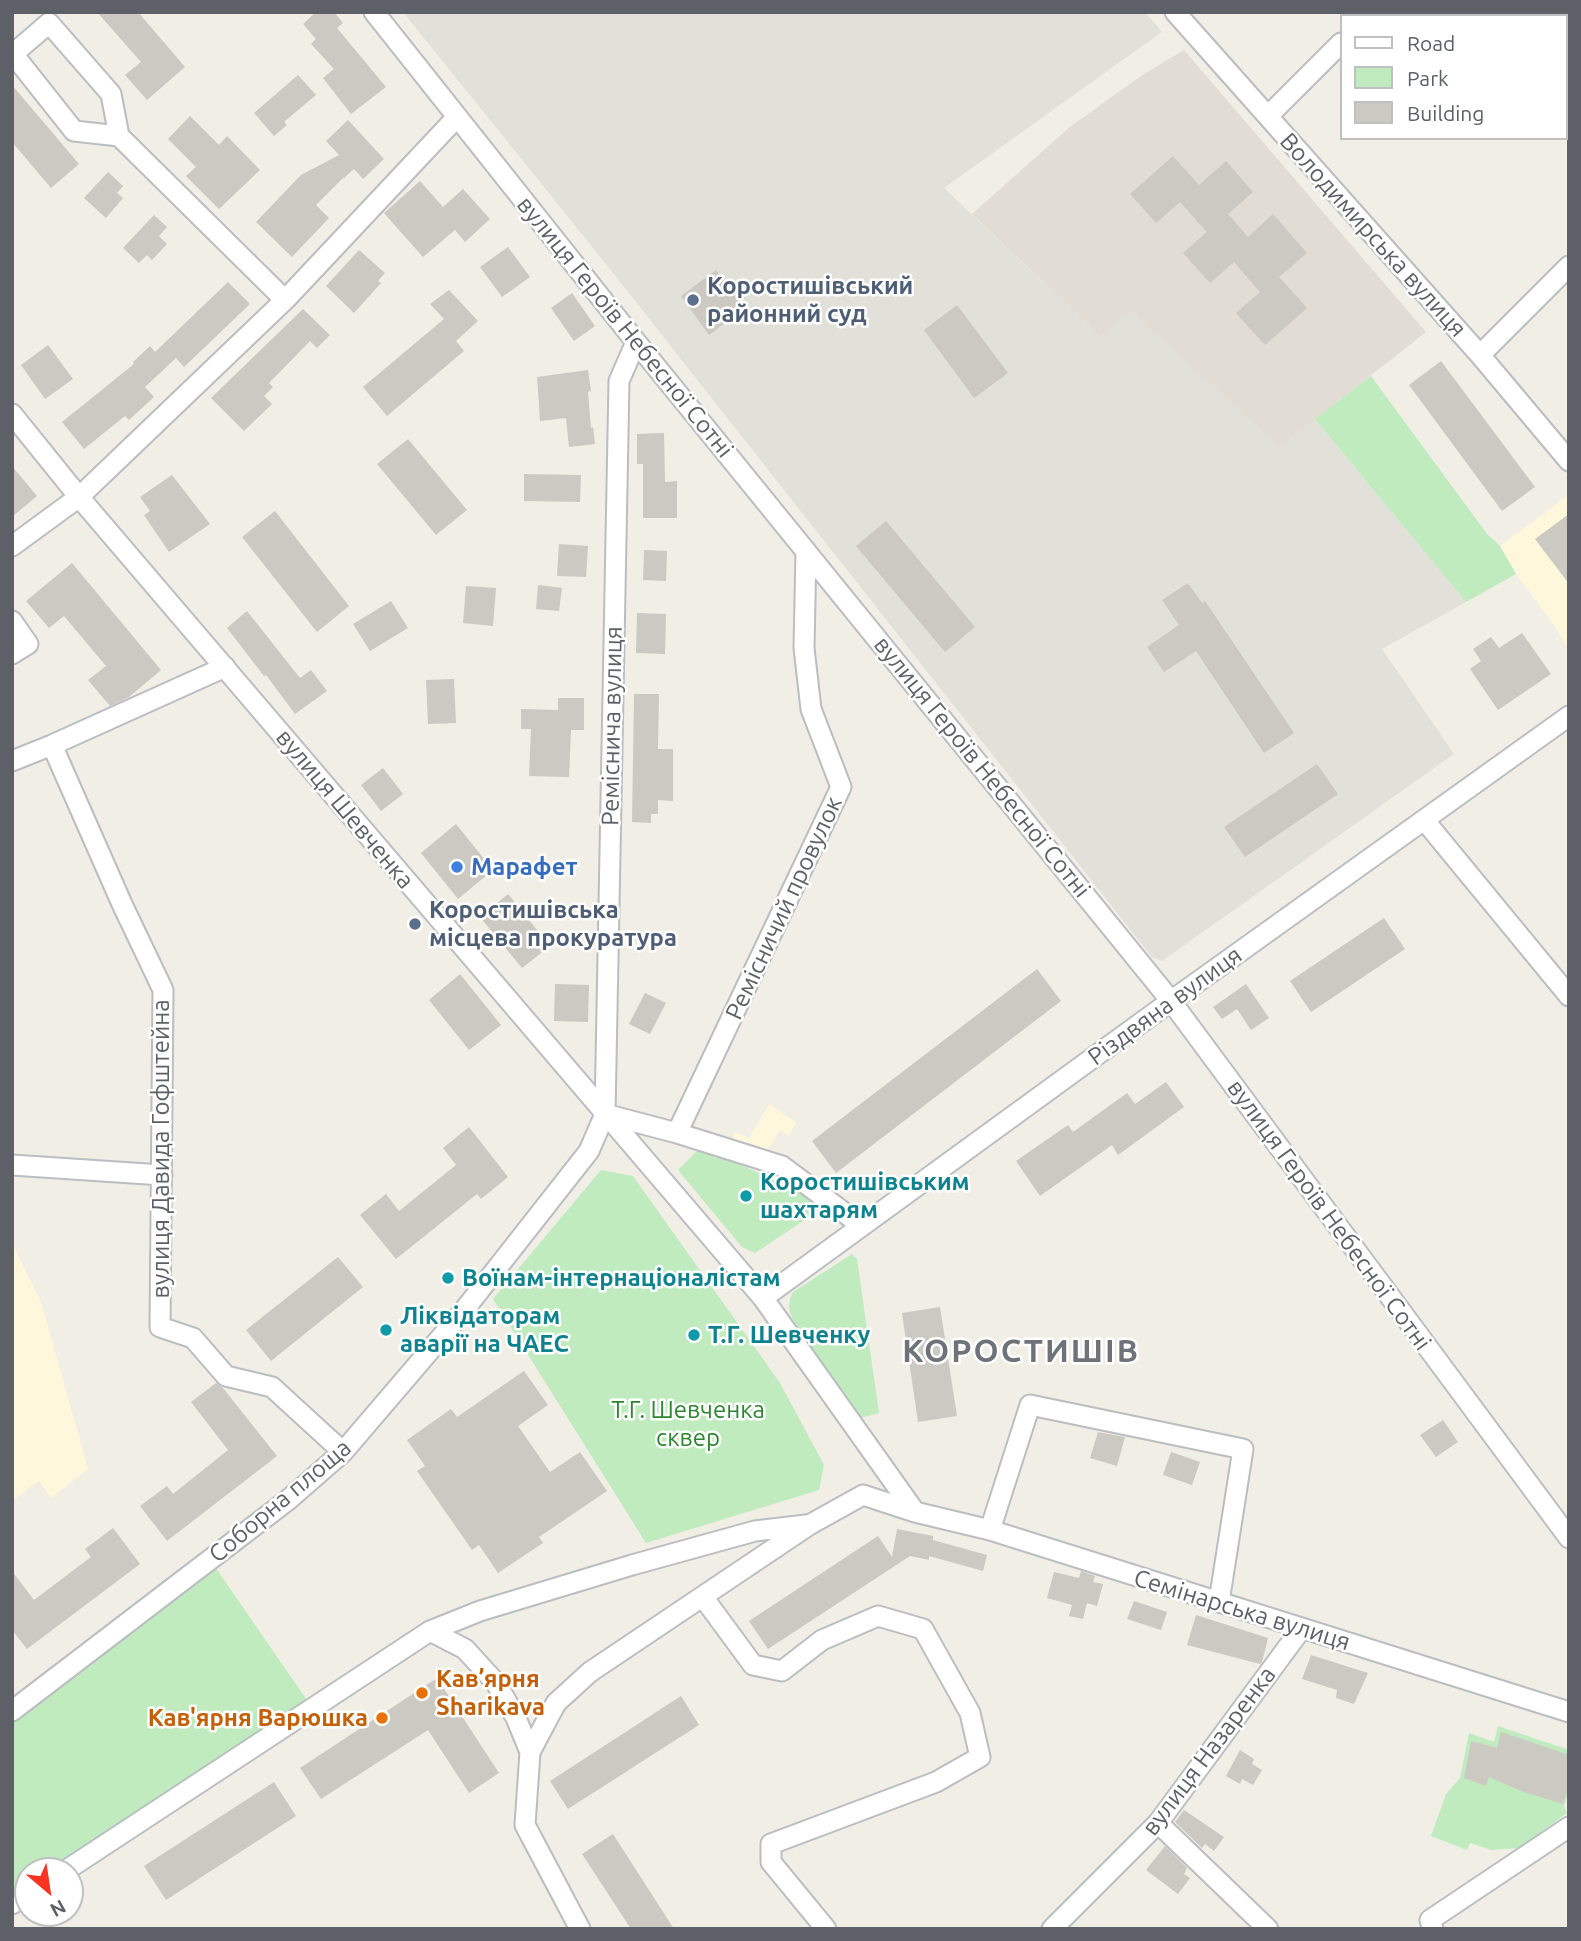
<!DOCTYPE html>
<html>
<head>
<meta charset="utf-8">
<style>
  body { margin:0 }
  #map { position:relative; width:1581px; height:1941px; overflow:hidden; background:#f1eee5; font-family:Ubuntu,sans-serif }
  canvas { display:block }
  .frame { position:absolute; inset:0; border:14px solid #5d6167; pointer-events:none }
  .legend { position:absolute; left:1340px; top:14px; width:228px; height:126px; box-sizing:border-box; background:#fff; border:2px solid #bec0c2; margin:0; padding:9px 12px; list-style:none; font-size:21px; color:#5d6167 }
  .legend li { display:flex; align-items:center; gap:14px; height:35px }
  .legend b { width:35px; border:2px solid #bec0c2 }
  .north { position:absolute; left:14px; top:1857px; width:70px; height:70px; box-sizing:border-box; background:#fff; border:2px solid #bec0c2; border-radius:50%; rotate:151deg; font-size:19px; font-weight:700; line-height:28px; text-align:center; color:#5d6167 }
  .north::after { content:''; display:block; margin:auto; width:24px; height:32px; background:#fb3321; clip-path:polygon(50% 0,100% 100%,50% 72%,0 100%) }
</style>
</head>
<body>
<div id="map">
<canvas width="1581" height="1941"></canvas>
<div class="frame"></div>
<ul class="legend">
<li><b style="height:9px;background:#fff"></b>Road</li>
<li><b style="height:19px;background:#bfebbf"></b>Park</li>
<li><b style="height:19px;background:#ccc8c2"></b>Building</li>
</ul>
<div class="north">N</div>
</div>
<script>
const ctx = document.querySelector('canvas').getContext('2d');
ctx.lineJoin = 'round';
function fillPath(path, color) {
  ctx.fillStyle = color;
  ctx.fill(path, 'evenodd');
}
function poly(rows) {
  const path = new Path2D();
  for (const r of rows) {
    path.moveTo(r[0], r[1]);
    for (let i = 2; i < r.length; i += 2) path.lineTo(r[i], r[i + 1]);
  }
  return path;
}
function trace(path, color, width, dash) {
  ctx.strokeStyle = color;
  ctx.lineWidth = width;
  ctx.lineCap = dash ? 'butt' : 'round';
  ctx.setLineDash(dash || []);
  ctx.stroke(path);
}
function drawText(font, color, halo, rows, align = 'center') {
  ctx.font = font + ' Ubuntu,sans-serif';
  ctx.lineWidth = 5;
  ctx.setLineDash([]);
  ctx.textBaseline = 'middle';
  ctx.strokeStyle = halo;
  ctx.fillStyle = color;
  for (const [text, x, y, turn = 0] of rows) {
    ctx.save();
    ctx.translate(x, y);
    ctx.rotate((+turn || 0) * Math.PI / 180);
    ctx.textAlign = isNaN(turn) ? turn : align;
    if (halo) ctx.strokeText(text, 0, 0);
    ctx.fillText(text, 0, 0);
    ctx.restore();
  }
}
fillPath(poly([
  [1569,495,1569,650,1552,622,1516,574,1500,546],
  [769,1104,796,1122,789,1136,780,1130,771,1145,760,1154,732,1143,735,1132,749,1138],
  [12,1243,41,1302,88,1469,51,1498,39,1481,12,1501]
]), '#fff7dc');
fillPath(poly([
  [403,12,1145,12,1162,32,944,188,1101,337,1129,309,1280,447,1315,419,1466,602,1382,649,1454,754,1162,961,1152,957,606,264]
]), '#e1e0d9');
fillPath(poly([
  [1184,50,1426,332,1280,447,1129,310,1101,337,972,214,1071,126,1141,76]
]), '#e1ddd4');
fillPath(poly([
  [1371,376,1487,534,1500,546,1516,574,1466,602,1315,419],
  [700,1148,715,1158,722,1156,811,1198,816,1203,818,1211,755,1253,742,1247,678,1170],
  [601,1170,633,1176,780,1383,824,1465,819,1490,646,1543,493,1299],
  [852,1254,857,1259,879,1413,853,1420,792,1318,789,1308,790,1299,793,1292],
  [213,1564,309,1703,46,1871,28,1871,28,1883,12,1893,12,1721],
  [1498,1726,1569,1750,1569,1791,1564,1806,1567,1813,1519,1848,1491,1850,1470,1843,1467,1850,1431,1836,1446,1794,1460,1778,1469,1733,1494,1742]
]), '#bfebbf');
fillPath(poly([
  [97,12,138,12,185,67,147,100,125,75,141,62],
  [316,12,334,12,343,23,337,28,386,87,351,114,323,78,334,69,311,44,316,39,303,24],
  [298,75,316,95,284,122,287,125,274,136,254,113],
  [12,85,79,164,51,188,12,142],
  [190,116,219,145,227,136,260,170,219,209,186,176,196,167,168,139],
  [348,120,384,159,363,179,354,169,344,178,344,177,316,205,329,218,292,257,256,222,301,175,339,155,326,141],
  [1173,156,1199,185,1226,161,1253,192,1228,214,1248,237,1273,214,1307,253,1279,277,1307,308,1265,345,1236,313,1260,292,1234,262,1210,283,1183,253,1207,232,1180,202,1156,223,1130,194],
  [108,172,123,186,117,193,123,198,106,218,84,198],
  [420,181,443,207,463,189,490,219,465,242,455,230,423,257,384,213],
  [154,215,167,227,159,236,167,244,152,260,147,255,139,263,123,248],
  [508,247,530,277,502,297,480,267],
  [359,250,385,273,378,281,381,283,354,313,326,286],
  [716,270,744,309,709,335,681,296],
  [228,282,250,304,184,367,176,358,145,387,154,397,129,420,125,416,84,449,62,422,134,364,133,362,150,346,155,352],
  [449,290,478,321,456,341,464,351,387,416,363,387,444,319,430,304],
  [572,293,595,326,574,341,551,308],
  [957,305,1008,373,974,398,924,330],
  [303,309,330,335,317,348,310,341,269,383,273,387,264,396,272,404,244,431,211,398],
  [48,345,73,379,45,399,21,365],
  [1441,361,1535,487,1502,511,1409,385],
  [588,370,591,391,588,392,591,428,593,427,595,444,569,447,566,418,540,421,537,377],
  [664,433,665,482,677,481,677,518,643,518,643,464,637,464,637,434],
  [408,439,467,510,436,535,377,464],
  [12,466,37,496,12,517],
  [524,474,581,475,580,502,524,501],
  [172,475,210,524,169,552,144,515,150,511,140,497],
  [275,511,349,606,317,632,242,537],
  [1569,514,1569,584,1535,539],
  [886,521,975,627,945,652,856,546],
  [559,544,588,546,586,577,557,576],
  [644,550,667,551,666,581,643,580],
  [72,563,161,670,129,697,110,706,88,680,106,666,64,616,49,628,26,601],
  [1188,583,1202,603,1205,601,1294,733,1264,753,1196,651,1164,672,1147,647,1179,625,1162,600],
  [538,585,562,588,559,611,536,609],
  [466,586,496,588,493,626,463,623],
  [391,601,408,628,370,651,353,624],
  [247,611,300,678,311,670,327,691,295,714,266,675,264,676,227,628],
  [637,613,666,614,665,654,636,653],
  [1522,633,1551,674,1498,710,1470,669,1481,661,1473,649,1491,637,1499,648],
  [454,679,456,723,428,724,426,680],
  [634,694,659,694,658,749,673,749,673,801,658,800,658,814,651,814,651,823,632,822],
  [558,698,584,698,584,730,571,730,569,777,529,776,531,729,521,729,521,709,558,710],
  [1317,764,1338,794,1245,857,1224,827],
  [383,768,403,794,381,811,361,785],
  [456,824,493,870,458,899,421,853],
  [508,894,550,946,522,968,480,917],
  [1384,918,1405,949,1311,1012,1290,981],
  [1037,969,1061,1001,836,1173,812,1141],
  [460,974,501,1025,469,1050,429,1000],
  [555,984,589,985,588,1022,554,1021],
  [1246,984,1269,1018,1251,1030,1237,1009,1222,1019,1213,1007],
  [645,993,666,1003,650,1034,629,1024],
  [1166,1082,1184,1107,1118,1155,1112,1145,1040,1196,1016,1161,1068,1125,1073,1132,1127,1093,1135,1104],
  [469,1127,508,1177,481,1199,477,1194,396,1259,360,1215,386,1194,399,1211,456,1165,443,1148],
  [338,1257,363,1287,271,1361,246,1330],
  [940,1307,957,1416,918,1422,902,1313],
  [524,1371,548,1405,518,1426,550,1472,580,1452,607,1491,539,1537,543,1543,498,1573,479,1545,472,1550,417,1471,425,1466,407,1440,451,1409,457,1417],
  [216,1383,223,1388,277,1456,167,1541,140,1506,167,1486,173,1494,228,1450,191,1402],
  [1443,1420,1458,1442,1436,1457,1420,1435],
  [1098,1432,1125,1437,1117,1466,1090,1458],
  [1171,1452,1200,1462,1192,1485,1163,1475],
  [113,1528,140,1564,27,1649,12,1630,12,1571,34,1600,91,1557,85,1549],
  [897,1529,933,1536,933,1540,987,1555,983,1571,929,1556,929,1560,910,1556,768,1649,749,1621,878,1536,892,1557],
  [1081,1571,1095,1576,1093,1582,1103,1584,1097,1606,1087,1603,1083,1619,1069,1616,1072,1605,1047,1598,1054,1572,1079,1578],
  [1134,1601,1167,1612,1161,1630,1127,1619],
  [1196,1615,1268,1638,1262,1662,1260,1664,1187,1645],
  [1311,1655,1368,1673,1354,1704,1336,1698,1337,1690,1302,1679],
  [437,1678,499,1773,469,1793,428,1730,321,1799,300,1768],
  [681,1696,699,1725,568,1809,550,1781],
  [1501,1732,1569,1755,1569,1786,1563,1804,1524,1792,1489,1777,1486,1786,1464,1778,1471,1741,1497,1748],
  [1240,1750,1254,1759,1252,1764,1262,1770,1253,1785,1242,1779,1240,1784,1226,1776],
  [274,1782,296,1816,166,1900,144,1866],
  [1184,1810,1224,1837,1214,1851,1205,1844,1202,1848,1175,1822],
  [613,1834,674,1929,631,1929,582,1854],
  [1165,1846,1187,1868,1184,1874,1190,1878,1178,1894,1146,1870]
]), '#ccc8c2');
const minor = poly([
  [374,12,636,342,1171,1001,1569,1538],
  [1175,12,1480,355,1569,461],
  [1368,16,1372,12],
  [49,23,111,94,119,136,74,131,13,54,49,23],
  [1268,116,1341,43],
  [119,136,285,300],
  [1480,355,1569,266],
  [12,414,79,497,763,1298,915,1512],
  [12,546,79,497,285,300,457,117],
  [12,621,28,644,12,654],
  [225,667,52,745,122,904,163,990,160,1327,193,1338,226,1376,272,1387,343,1452],
  [12,761,52,745],
  [1425,821,1569,996],
  [605,1114,677,1133,782,1166,862,1226],
  [677,1133,841,787,811,709,804,648,806,551],
  [12,1165,162,1175],
  [763,1298,1171,1001,1569,716],
  [990,1530,1030,1405,1243,1449,1219,1602],
  [703,1597,753,1665,782,1671,822,1640,878,1616,923,1629,970,1713,980,1757,936,1782,771,1844,771,1862,826,1929],
  [430,1631,465,1649,496,1683,516,1718,530,1752,525,1825,580,1929],
  [12,1711,288,1500,343,1452,461,1314,589,1151,605,1114,619,381,636,342],
  [530,1752,556,1703,590,1672,809,1525,863,1495,915,1512,990,1530,1569,1712],
  [1158,1823,1268,1929],
  [65,1871,430,1631,480,1611,632,1565,755,1531,806,1525],
  [12,1904,28,1894],
  [1052,1929,1158,1823,1302,1628],
  [1433,1929,1430,1920,1569,1827]
]);
trace(minor, '#babdc2', 23);
trace(minor, '#fff', 19);
for (const [x, y, r, color] of [
  [693,300,7,"#5c6f8a"],
  [457,867,7,"#3f7fe0"],
  [415,924,7,"#5c6f8a"],
  [746,1196,7,"#0f9aa8"],
  [448,1278,7,"#0f9aa8"],
  [386,1330,7,"#0f9aa8"],
  [694,1335,7,"#0f9aa8"],
  [422,1693,7,"#e8710a"],
  [382,1718,7,"#e8710a"]
]) {
  const dot = new Path2D();
  dot.arc(x, y, r, 0, 2 * Math.PI);
  ctx.fillStyle = color;
  ctx.fill(dot);
  trace(dot, '#fff', 2.5);
}
drawText('24px', '#5d6167', '#fff', [
  ["Володимирська вулиця",1373,235,48],
  ["вулиця Героїв Небесної Сотні",625,327,51],
  ["Реміснича вулиця",612,726,-89],
  ["вулиця Героїв Небесної Сотні",982,767,51],
  ["вулиця Шевченка",345,809,50],
  ["Ремісничий провулок",784,908,-65],
  ["Різдвяна вулиця",1165,1006,-36],
  ["вулиця Давида Гофштейна",161,1149,-90],
  ["вулиця Героїв Небесної Сотні",1329,1215,54],
  ["Соборна площа",280,1501,-40],
  ["Семінарська вулиця",1242,1610,17],
  ["вулиця Назаренка",1209,1751,-53]
]);
drawText('bold 24px', '#4e5e75', '#fff', [
  ["Коростишівський",707,286],
  ["районний суд",707,314],
  ["Коростишівська",429,910],
  ["місцева прокуратура",429,938]
], 'left');
drawText('bold 24px', '#366cbe', '#fff', [
  ["Марафет",471,867]
], 'left');
drawText('bold 24px', '#0d838f', '#fff', [
  ["Коростишівським",760,1182],
  ["шахтарям",760,1210],
  ["Воїнам-інтернаціоналістам",462,1278],
  ["Ліквідаторам",400,1316],
  ["аварії на ЧАЕС",400,1344],
  ["Т.Г. Шевченку",708,1335]
], 'left');
drawText('24px', '#2c8730', '#fff', [
  ["Т.Г. Шевченка",688,1410],
  ["сквер",688,1438]
]);
drawText('bold 24px', '#c56008', '#fff', [
  ["Кав’ярня",436,1679],
  ["Sharikava",436,1707],
  ["Кав'ярня Варюшка",368,1718,"right"]
], 'left');
ctx.letterSpacing = '2px';
drawText('bold 32px', '#6d7379', '#fff', [
  ["КОРОСТИШІВ",1021,1351]
]);
ctx.letterSpacing = '0px';
</script>
</body>
</html>
